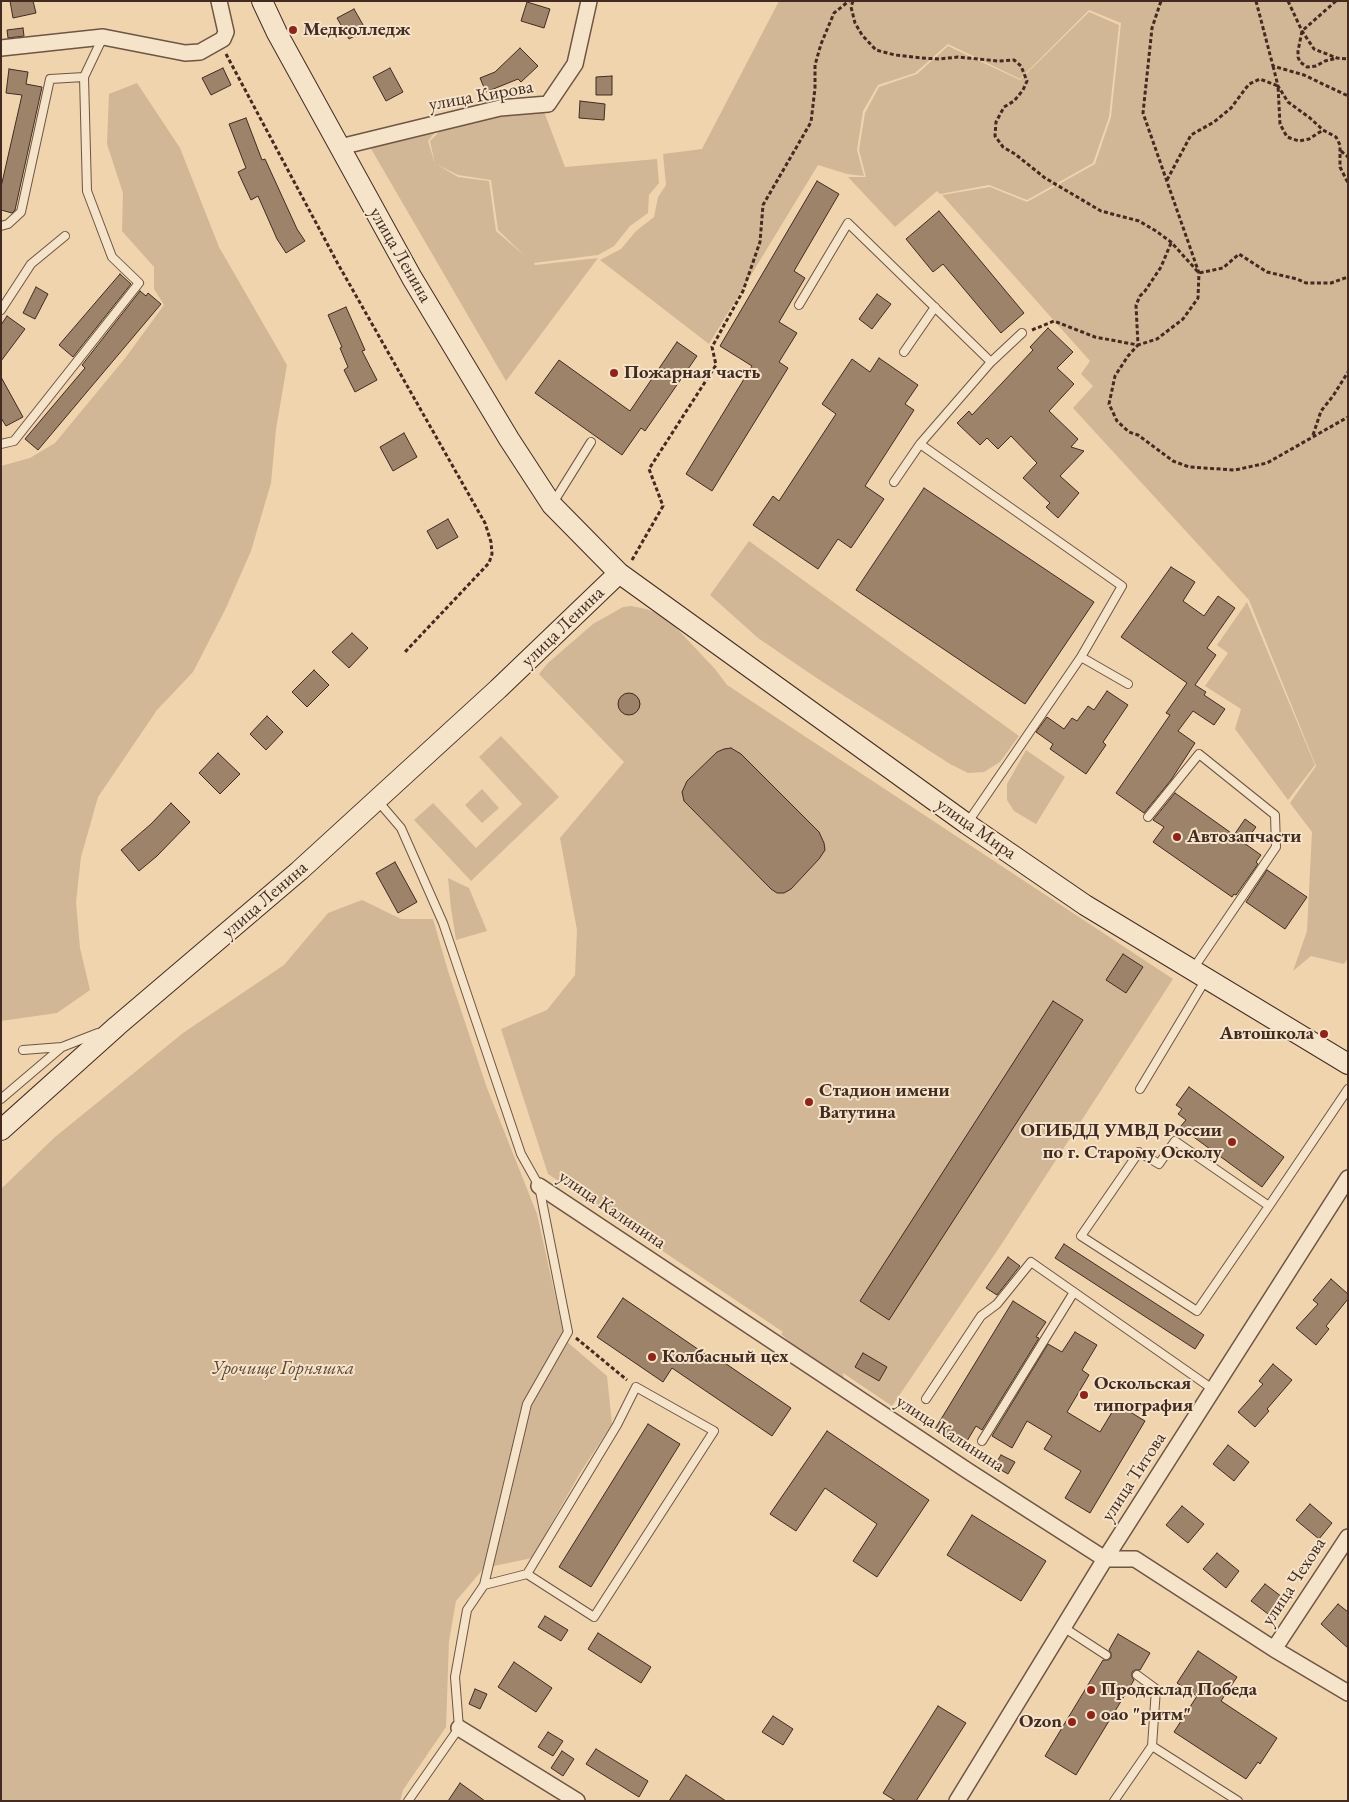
<!DOCTYPE html>
<html>
<head>
<meta charset="utf-8">
<style>
  body { margin:0 }
  #map { position:relative; width:1349px; height:1802px; overflow:hidden; background:#efd4ae; font-family:"EB Garamond",serif }
  canvas { display:block }
  .frame { position:absolute; inset:0; border:2px solid #432b21; pointer-events:none }
</style>
</head>
<body>
<div id="map">
<canvas width="1349" height="1802"></canvas>
<div class="frame"></div>
</div>
<script>
const ctx = document.querySelector('canvas').getContext('2d');
ctx.lineJoin = 'round';
function fillPath(path, color) {
  ctx.fillStyle = color;
  ctx.fill(path, 'evenodd');
}
function poly(rows) {
  const path = new Path2D();
  for (const r of rows) {
    if (r.length === 3) {
      path.moveTo(r[0] + r[2], r[1]);
      path.arc(r[0], r[1], r[2], 0, 2 * Math.PI);
      continue;
    }
    path.moveTo(r[0], r[1]);
    for (let i = 2; i < r.length; i += 2) path.lineTo(r[i], r[i + 1]);
  }
  return path;
}
function trace(path, color, width, dash) {
  ctx.strokeStyle = color;
  ctx.lineWidth = width;
  ctx.lineCap = dash ? 'butt' : 'round';
  ctx.setLineDash(dash || []);
  ctx.stroke(path);
}
function drawText(font, color, halo, rows, align = 'center') {
  ctx.font = font + ' "EB Garamond",serif';
  ctx.lineWidth = 4;
  ctx.setLineDash([]);
  ctx.textBaseline = 'middle';
  ctx.strokeStyle = halo;
  ctx.fillStyle = color;
  for (const [text, x, y, turn = 0] of rows) {
    ctx.save();
    ctx.translate(x, y);
    ctx.rotate((+turn || 0) * Math.PI / 180);
    ctx.textAlign = isNaN(turn) ? turn : align;
    if (halo) ctx.strokeText(text, 0, 0);
    ctx.fillText(text, 0, 0);
    ctx.restore();
  }
}
fillPath(poly([
  [779,1,1348,1,1348,958,1344,964,1311,956,1293,971,1307,931,1312,832,1290,803,1316,766,1249,600,1073,408,1093,386,1081,374,1090,361,942,195,990,187,1027,202,1095,164,1111,117,1121,23,1089,10,1020,79,948,44,915,73,878,85,863,111,857,150,864,176,847,174,818,165,709,344,600,260,621,249,636,231,654,217,658,197,666,185,663,154,702,149],
  [1089,12,1119,25,1109,117,1093,163,1027,200,989,185,940,194,937,191,895,227,848,177,866,177,859,150,865,113,879,87,917,74,948,46,1020,80],
  [137,83,180,148,219,247,287,365,276,429,271,483,251,551,226,608,193,672,157,710,98,797,81,857,76,902,80,948,90,990,57,1013,1,1021,1,466,30,458,55,443,126,357,164,305,154,289,154,267,122,231,123,193,107,144,109,94],
  [541,104,565,167,657,159,659,183,649,195,648,213,630,226,614,246,598,255,534,263,535,265,598,258,506,381,370,147,437,130,428,141,435,164,430,141,441,130],
  [436,164,458,175,491,180,498,230,526,257,496,231,489,181,458,177],
  [749,541,1019,736,1000,762,984,772,968,773,950,764,818,679,758,638,710,595],
  [1247,602,1315,765,1288,800,1235,729,1241,709,1205,686,1228,653,1217,645],
  [631,606,646,609,665,616,715,669,727,685,1173,979,1001,1245,892,1406,843,1373,844,1379,812,1363,781,1334,783,1332,548,1174,501,1029,547,1010,575,975,577,930,560,838,624,762,539,674,548,663,593,624,623,607],
  [501,736,559,797,471,881,414,820,433,803,476,848,522,804,479,757],
  [1026,750,1065,777,1036,824,1014,811,1007,800,1007,784],
  [482,789,499,808,482,823,465,805],
  [448,878,469,888,487,931,456,940,451,908],
  [362,900,401,919,433,919,448,971,487,1088,537,1214,565,1340,607,1376,612,1424,580,1473,532,1558,484,1568,456,1601,449,1641,446,1727,403,1790,400,1801,1,1801,1,1189,55,1137,183,1033,284,965,328,913]
]), '#d2b796');
const building = poly([
  [10,1,33,1,36,13,13,18,10,1],
  [527,2,550,9,544,28,521,21,527,2],
  [354,9,366,30,349,39,337,18,354,9],
  [23,28,24,36,8,38,7,30,23,28],
  [520,48,538,66,521,82,518,79,486,92,480,78,495,72,520,48],
  [223,68,231,85,211,95,202,78,223,68],
  [390,68,403,92,386,101,373,77,390,68],
  [9,69,28,72,26,84,42,87,15,210,12,213,1,210,1,187,22,95,6,93,9,69],
  [612,76,612,95,596,95,596,77,612,76],
  [580,101,605,104,604,120,579,118,580,101],
  [246,118,262,160,265,159,297,229,305,241,286,253,277,239,258,196,251,200,238,172,246,168,229,124,246,118],
  [817,181,839,194,794,271,805,278,779,322,797,333,779,362,788,368,712,491,686,474,752,366,720,346,817,181],
  [939,211,1024,313,1001,333,943,264,933,272,906,239,939,211],
  [120,274,131,284,73,357,59,345,120,274],
  [36,287,48,294,35,319,23,313,36,287],
  [140,291,146,296,148,293,161,304,38,450,25,439,85,368,82,365,140,291],
  [877,294,891,304,872,329,859,319,877,294],
  [346,307,365,350,362,351,377,380,355,392,344,370,348,367,340,348,342,347,328,315,346,307],
  [7,316,25,329,1,361,1,325,7,316],
  [1048,328,1073,352,1057,368,1074,384,1049,411,1078,439,1071,447,1084,451,1060,476,1079,493,1058,518,1046,507,1050,503,1023,478,1037,463,1011,436,998,449,987,438,980,445,957,423,969,411,972,415,1033,350,1030,347,1048,328],
  [677,342,697,356,645,431,641,428,622,455,535,393,559,360,630,411,677,342],
  [879,358,918,385,905,404,914,410,865,486,884,499,851,548,838,539,818,569,753,525,773,496,779,501,836,414,822,404,852,359,870,372,879,358],
  [1,377,23,417,6,426,1,418,1,377],
  [404,433,417,457,393,471,380,447,404,433],
  [924,488,1094,602,1025,704,856,590,924,488],
  [448,519,458,537,437,549,427,531,448,519],
  [1171,567,1195,582,1183,601,1204,616,1218,596,1235,608,1207,648,1216,655,1195,685,1206,692,1204,695,1225,709,1214,725,1193,711,1178,731,1195,743,1171,780,1144,813,1116,793,1170,715,1166,713,1187,683,1121,637,1171,567],
  [352,633,368,648,349,668,332,652,352,633],
  [314,670,329,685,307,707,292,692,314,670],
  [1107,691,1128,705,1103,742,1106,745,1086,774,1050,749,1053,744,1036,732,1047,717,1064,729,1072,718,1077,721,1088,706,1094,710,1107,691],
  [629,704,11],
  [267,716,283,732,266,750,250,734,267,716],
  [731,748,741,754,819,832,824,843,825,850,819,859,791,889,784,893,777,893,771,889,684,801,682,792,687,781,717,752,724,749,731,748],
  [218,753,240,774,220,794,199,773,218,753],
  [1175,793,1234,835,1245,819,1256,827,1244,843,1261,855,1256,862,1258,864,1236,895,1234,894,1232,897,1153,842,1164,827,1153,820,1175,793],
  [171,803,190,822,157,856,139,871,121,850,151,824,171,803],
  [395,862,417,902,398,913,376,873,395,862],
  [1267,870,1307,897,1285,929,1246,902,1267,870],
  [1123,954,1143,967,1126,993,1106,980,1123,954],
  [1053,1001,1083,1020,889,1320,860,1301,1053,1001],
  [1189,1087,1284,1157,1262,1187,1180,1127,1186,1120,1178,1114,1182,1109,1176,1105,1189,1087],
  [1064,1244,1204,1335,1195,1349,1055,1258,1064,1244],
  [1008,1257,1020,1266,997,1295,986,1288,1008,1257],
  [1331,1279,1348,1294,1348,1299,1326,1326,1329,1329,1316,1345,1296,1328,1318,1304,1313,1300,1331,1279],
  [623,1298,708,1356,710,1353,791,1408,772,1436,672,1368,663,1382,597,1337,623,1298],
  [1013,1301,1046,1322,1036,1337,1039,1338,982,1430,976,1426,964,1446,935,1429,1013,1301],
  [1075,1332,1097,1345,1082,1370,1089,1375,1067,1412,1100,1432,1117,1404,1145,1421,1090,1513,1065,1498,1081,1471,1044,1449,1052,1436,1027,1421,1012,1448,992,1436,1048,1344,1062,1352,1075,1332],
  [863,1353,887,1367,879,1381,855,1367,863,1353],
  [1273,1364,1292,1380,1267,1409,1269,1411,1255,1427,1238,1412,1263,1384,1259,1381,1273,1364],
  [648,1424,680,1444,591,1587,559,1567,648,1424],
  [827,1431,929,1500,877,1577,853,1561,877,1524,825,1488,796,1531,770,1514,827,1431],
  [1228,1445,1249,1462,1234,1481,1213,1464,1228,1445],
  [1001,1455,1015,1462,1008,1474,994,1466,1001,1455],
  [1310,1504,1332,1523,1319,1539,1296,1520,1310,1504],
  [1182,1506,1204,1524,1188,1543,1166,1525,1182,1506],
  [972,1515,1046,1561,1021,1601,947,1555,972,1515],
  [1217,1553,1239,1571,1226,1588,1203,1569,1217,1553],
  [1265,1584,1286,1600,1272,1617,1251,1601,1265,1584],
  [1338,1604,1348,1612,1348,1648,1321,1624,1338,1604],
  [545,1616,568,1630,561,1641,538,1627,545,1616],
  [598,1633,651,1667,641,1683,588,1649,598,1633],
  [1118,1634,1150,1653,1140,1670,1135,1670,1132,1672,1132,1677,1134,1680,1076,1775,1045,1756,1103,1660,1108,1660,1111,1658,1111,1653,1109,1650,1118,1634],
  [1198,1651,1237,1677,1221,1701,1277,1738,1260,1764,1258,1762,1246,1779,1174,1732,1197,1696,1177,1683,1198,1651],
  [514,1662,552,1688,536,1712,498,1687,514,1662],
  [475,1689,487,1694,480,1709,469,1704,475,1689],
  [938,1706,966,1723,916,1801,896,1801,883,1793,938,1706],
  [773,1716,793,1729,783,1745,762,1732,773,1716],
  [548,1732,563,1741,553,1756,538,1747,548,1732],
  [596,1749,648,1781,639,1797,586,1764,596,1749],
  [562,1751,574,1759,563,1776,551,1768,562,1751],
  [686,1775,726,1801,669,1801,686,1775],
  [460,1783,485,1801,448,1801,460,1783]
]);
fillPath(building, '#9c836a');
trace(building, '#432b21', 1);
const lane = poly([
  [1,226,8,224,21,212,50,79,84,77],
  [799,305,848,223,991,362],
  [1,310,31,264,65,236],
  [904,352,935,307],
  [1,444,14,441,139,283,112,257,87,191,84,77,103,37],
  [920,444,991,362,1022,333],
  [894,482,920,444,1122,586,1081,657,968,822],
  [553,503,591,442],
  [1081,657,1128,684],
  [377,800,401,828,443,923,521,1154,539,1186,568,1332,527,1404,484,1585],
  [1148,817,1199,754,1275,815,1276,847,1193,969],
  [23,1050,62,1047,98,1033],
  [1140,1089,1206,979],
  [1,1099,62,1047],
  [1269,1206,1175,1141,1159,1164,1139,1152,1081,1236,1197,1311,1269,1206,1348,1089],
  [926,1399,981,1316,997,1304,1031,1262,1214,1390],
  [982,1441,1074,1292],
  [1063,1627,1106,1655],
  [1137,1675,1156,1689,1152,1746],
  [408,1801,459,1728,455,1677,467,1610,484,1585,527,1574,594,1617,714,1431,636,1387,617,1425,527,1574],
  [1114,1801,1152,1746,1238,1801]
]);
const street = poly([
  [1,48,103,37,185,53,200,52,223,39,226,32,219,1],
  [340,147,500,108,548,104,575,64,589,1],
  [539,1186,968,1471,1105,1559,1135,1559,1274,1649,1348,1693],
  [1274,1649,1348,1537],
  [459,1728,577,1801],
  [957,1801,1105,1559,1348,1178]
]);
const secondary = poly([
  [262,1,277,33,412,278,509,439,552,505,619,573,967,824,1085,905,1348,1064],
  [1,1130,117,1026,299,871,498,689,619,573]
]);
trace(lane, '#6e5544', 10);
trace(street, '#6e5544', 18);
trace(secondary, '#432b21', 22);
trace(poly([
  [853,1,851,7,855,23,862,35,876,50,895,55,922,58,939,59,958,57,998,61,1014,60,1021,66,1027,81,1023,90,1014,101,1004,107,996,122,995,136,1003,147,1015,154,1045,178,1101,211,1139,221,1156,231,1171,242,1199,273,1223,268,1239,254,1267,272,1297,279,1306,283,1331,283,1348,277],
  [1256,1,1273,66,1304,75,1348,96],
  [1288,1,1302,31,1314,49,1337,58,1348,59],
  [1336,1,1302,31,1298,51,1298,57,1300,62,1307,67,1316,66,1325,61,1337,58],
  [226,54,338,264,485,523,491,542,492,554,489,563,405,652],
  [1273,66,1278,86,1288,102,1310,118,1323,130,1336,137,1340,145,1340,167,1348,183],
  [1341,151,1348,157],
  [1167,180,1191,135,1214,122,1231,108,1249,84,1260,79,1278,86,1280,124,1287,137,1299,141,1309,139,1323,130],
  [1171,243,1161,267,1145,291,1140,296,1136,305,1138,345,1128,356,1115,376,1109,404,1117,421,1129,432,1138,435,1173,461,1189,467,1235,470,1267,463,1348,417],
  [1032,330,1054,321,1095,337,1138,345,1157,339,1183,319,1198,298,1199,273,1143,113,1152,28,1161,1],
  [1313,435,1321,411,1333,396,1348,372],
  [632,560,663,506,649,469,716,365,712,347,743,291,760,242,763,205,811,122,815,88,815,65,821,44,834,13,849,1],
  [576,1338,627,1380]
]), '#432b21', 3, [4, 2.5]);
trace(lane, '#f5e3ca', 8);
trace(street, '#f5e3ca', 15);
trace(secondary, '#f5e3ca', 20);
for (const [x, y, r, color] of [
  [293,30,5,"#8f2418"],
  [614,373,5,"#8f2418"],
  [1177,837,5,"#8f2418"],
  [1324,1034,5,"#8f2418"],
  [809,1102,5,"#8f2418"],
  [1232,1142,5,"#8f2418"],
  [652,1357,5,"#8f2418"],
  [1084,1395,5,"#8f2418"],
  [1091,1690,5,"#8f2418"],
  [1091,1715,5,"#8f2418"],
  [1072,1722,5,"#8f2418"]
]) {
  const dot = new Path2D();
  dot.arc(x, y, r, 0, 2 * Math.PI);
  ctx.fillStyle = color;
  ctx.fill(dot);
  trace(dot, '#f5e3ca', 2);
}
drawText('bold 19px', '#432b21', '#f5e3ca', [
  ["Медколледж",303,30],
  ["Пожарная часть",624,373],
  ["Автозапчасти",1187,837],
  ["Автошкола",1314,1034,"right"],
  ["Стадион имени",819,1091],
  ["Ватутина",819,1113],
  ["ОГИБДД УМВД России",1222,1131,"right"],
  ["по г. Старому Осколу",1222,1153,"right"],
  ["Колбасный цех",662,1357],
  ["Оскольская",1094,1384],
  ["типография",1094,1406],
  ["Продсклад Победа",1101,1690],
  ["оао \"ритм\"",1101,1715],
  ["Ozon",1062,1722,"right"]
], 'left');
drawText('19px', '#432b21', '#f5e3ca', [
  ["улица Кирова",481,96,-10],
  ["улица Ленина",400,255,60],
  ["улица Ленина",563,627,-44],
  ["улица Мира",976,829,35],
  ["улица Ленина",265,900,-41],
  ["улица Калинина",612,1210,34],
  ["улица Калинина",950,1434,33],
  ["улица Титова",1134,1477,-57],
  ["улица Чехова",1294,1582,-57]
]);
drawText('italic 19px', '#604738', '#f5e3ca', [
  ["Урочище Горняшка",283,1369]
]);
</script>
</body>
</html>
